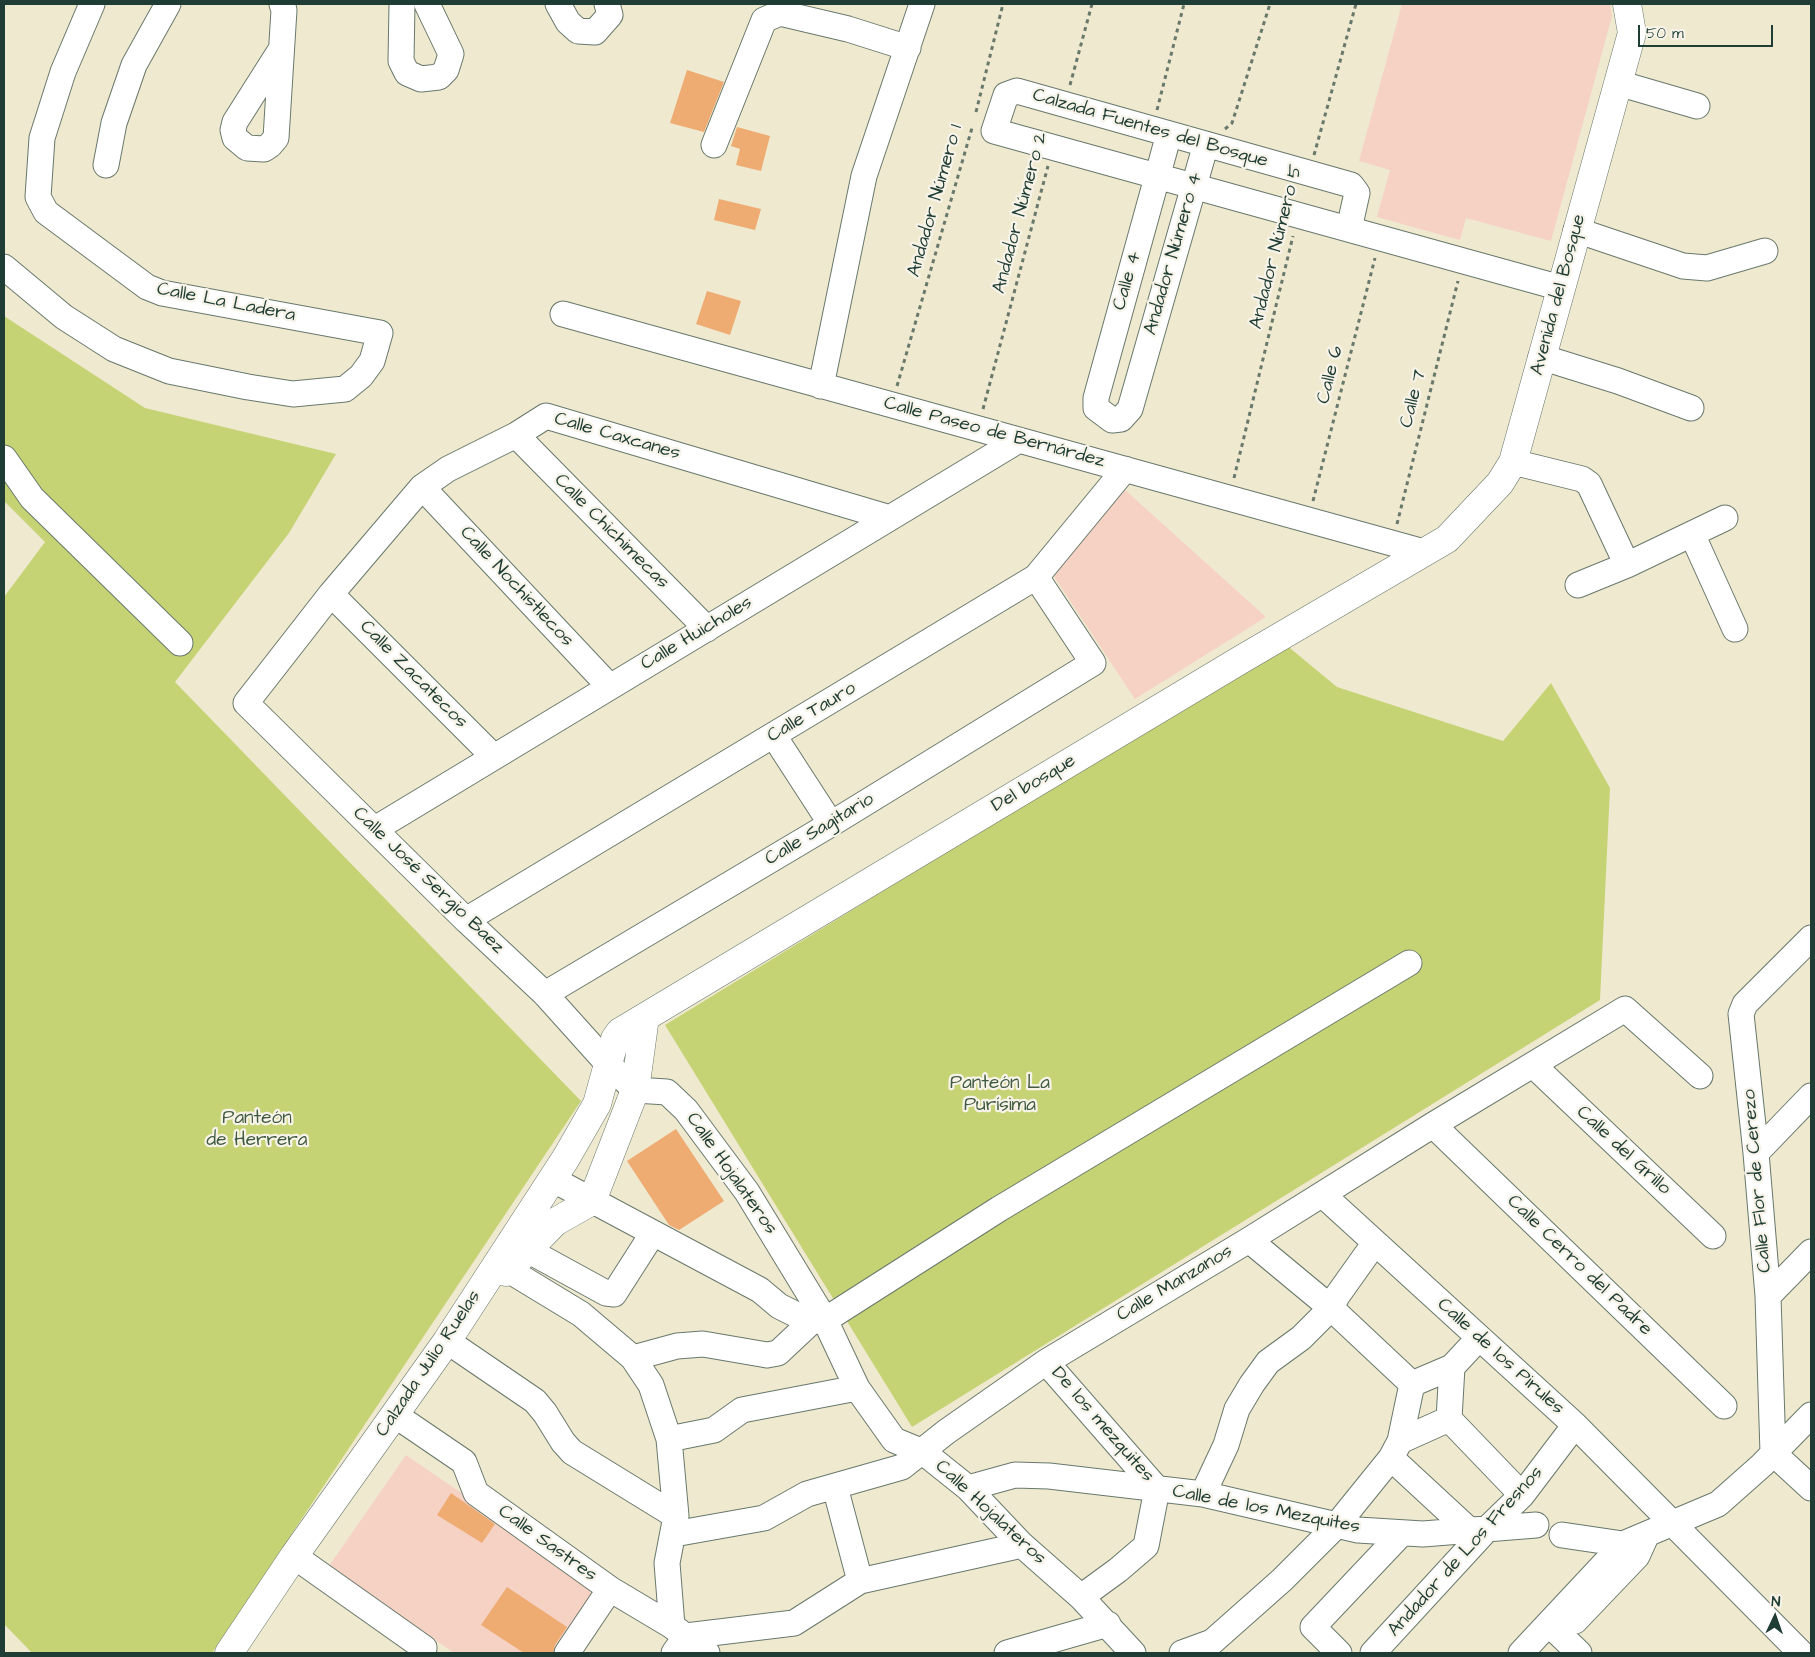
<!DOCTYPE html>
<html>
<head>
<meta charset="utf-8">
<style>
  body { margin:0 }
  #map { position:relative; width:1815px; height:1657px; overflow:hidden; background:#efe9d0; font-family:"Architects Daughter",sans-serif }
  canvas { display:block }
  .frame { position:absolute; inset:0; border:5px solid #1f3d34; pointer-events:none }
  .north { position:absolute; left:1750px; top:1592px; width:50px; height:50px; -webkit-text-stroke:4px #f7f3e8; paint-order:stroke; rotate:3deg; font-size:14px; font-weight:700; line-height:20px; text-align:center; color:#1f3d34 }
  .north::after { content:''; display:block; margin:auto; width:18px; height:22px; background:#1f3d34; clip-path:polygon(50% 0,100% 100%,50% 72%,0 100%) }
  .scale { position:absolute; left:1638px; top:25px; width:135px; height:22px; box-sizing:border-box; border:2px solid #1f3d34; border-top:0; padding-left:6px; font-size:15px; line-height:18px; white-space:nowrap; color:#1f3d34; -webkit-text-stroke:4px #f7f3e8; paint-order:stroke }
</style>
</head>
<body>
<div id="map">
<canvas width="1815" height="1657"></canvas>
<div class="frame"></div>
<div class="north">N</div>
<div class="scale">50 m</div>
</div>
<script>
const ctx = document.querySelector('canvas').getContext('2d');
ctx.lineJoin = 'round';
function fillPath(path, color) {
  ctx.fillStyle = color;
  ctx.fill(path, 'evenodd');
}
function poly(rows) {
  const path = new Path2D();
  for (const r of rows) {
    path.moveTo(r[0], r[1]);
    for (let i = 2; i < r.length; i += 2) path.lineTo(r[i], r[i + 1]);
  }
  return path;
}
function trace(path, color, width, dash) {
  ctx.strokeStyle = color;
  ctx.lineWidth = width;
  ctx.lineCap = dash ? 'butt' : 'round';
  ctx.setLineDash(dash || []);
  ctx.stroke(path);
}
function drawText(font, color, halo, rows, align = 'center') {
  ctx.font = font + ' "Architects Daughter",sans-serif';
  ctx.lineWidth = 4.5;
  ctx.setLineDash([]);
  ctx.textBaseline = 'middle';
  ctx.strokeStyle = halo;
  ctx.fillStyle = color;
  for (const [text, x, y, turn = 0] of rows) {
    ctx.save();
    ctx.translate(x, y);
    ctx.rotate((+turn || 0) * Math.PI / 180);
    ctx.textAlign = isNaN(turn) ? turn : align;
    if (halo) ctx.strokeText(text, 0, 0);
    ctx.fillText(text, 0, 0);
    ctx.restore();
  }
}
fillPath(poly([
  [1402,4,1610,4,1612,16,1551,241,1466,218,1460,240,1377,217,1390,170,1359,161],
  [1124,489,1266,617,1135,699,1051,572],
  [406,1455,603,1590,560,1653,454,1653,329,1566]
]), '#f6d2c4');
fillPath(poly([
  [4,316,145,408,336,454,289,533,175,682,581,1101,212,1653,32,1653,4,1624,4,597,45,542,4,501],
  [1285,644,1337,687,1503,741,1551,683,1610,788,1600,1000,912,1427,665,1025]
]), '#c6d374');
fillPath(poly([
  [687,70,724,82,704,132,670,123],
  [737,127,770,136,761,171,736,165,740,149,731,146],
  [719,199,761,209,755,230,714,220],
  [707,291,741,301,730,335,696,324],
  [676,1129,724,1201,679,1230,669,1225,627,1161],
  [451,1493,495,1524,482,1543,437,1515],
  [507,1587,567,1627,555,1645,553,1653,524,1653,481,1625]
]), '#eeac73');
const minor = poly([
  [402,4,401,61,407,73,421,79,439,77,446,70,451,54,427,4],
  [558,4,568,22,578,31,595,32,610,15,607,4],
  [280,51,235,122,233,130,235,138,247,148,264,149,270,145,276,138,284,10,282,4],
  [1618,83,1697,106],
  [1169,134,1096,398,1096,408,1112,420,1121,419,1130,409,1206,144],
  [714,145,764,20,780,13,848,29,908,48],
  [106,165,114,123,134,65,168,4],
  [1349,229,1357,193,1351,185,1017,91,1006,95,994,131,1561,288],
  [1576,230,1683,266,1707,268,1765,251],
  [4,267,64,317,114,349,169,371,248,387,293,394,345,389,361,376,372,361,380,333,162,293,147,287,46,212,38,197,42,138,63,72,92,4],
  [563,314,1424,552],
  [1541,357,1618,381,1691,408],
  [821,386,864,176,922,4],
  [516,435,707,629],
  [4,458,32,498,180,643],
  [1513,462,1582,479,1589,484,1627,565],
  [422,487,610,687],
  [890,518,546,416,516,435,448,469,422,487,331,594,246,703,466,920,545,994,607,1063,635,1090,667,1092,686,1110,747,1192,825,1320,857,1388,894,1440,923,1452,968,1488,1022,1545,1081,1597,1133,1653],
  [1692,534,1735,629],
  [1578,585,1627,565,1725,518],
  [331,594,494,757],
  [774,736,831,824],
  [375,829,1019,440],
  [466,920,1036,577,1125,469],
  [1811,938,1745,1004,1741,1014,1756,1153,1768,1296,1773,1453,1811,1488],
  [545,994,831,824,1093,663,1036,577],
  [1533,1065,1713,1236],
  [1433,1125,1724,1406],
  [1756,1153,1811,1096],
  [552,1179,760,1290,779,1306,811,1322,825,1320,999,1209,1409,963],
  [1323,1195,1575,1425,1801,1653],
  [1249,1240,1331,1308,1412,1384],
  [511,1241,606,1293,614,1294,653,1233],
  [497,1263,581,1314,633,1358,651,1385,669,1439,676,1516,667,1563,672,1626],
  [1768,1296,1811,1252],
  [447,1341,535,1401,545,1413,563,1442,572,1452,676,1516],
  [633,1358,677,1346,703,1344,767,1355,778,1353,811,1322],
  [1046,1362,1157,1489,1146,1546,1118,1570,1081,1597],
  [395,1415,464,1462,476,1493,610,1589,672,1626,707,1653],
  [1449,1419,1452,1367],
  [669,1439,714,1430,742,1410,857,1388],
  [1400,1441,1449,1419,1522,1495],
  [1391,1458,1470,1531],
  [835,1487,860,1581],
  [968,1488,1015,1475,1049,1476,1203,1494,1358,1530,1423,1534,1536,1525],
  [1203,1494,1226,1445,1237,1409,1252,1384,1268,1362,1301,1338,1331,1308,1337,1296,1374,1244],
  [674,1534,764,1518,807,1494,902,1467,946,1432,1046,1362,1249,1240,1433,1125,1625,1009,1700,1076],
  [1562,1535,1623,1544,1633,1553],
  [294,1556,424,1648,423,1653],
  [1575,1621,1637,1556,1647,1534],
  [1549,1624,1579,1653],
  [567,1653,610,1589],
  [674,1653,686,1636,794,1623,860,1581,1022,1545],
  [1007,1653,1108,1624],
  [1182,1653,1212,1642,1282,1580,1336,1526,1391,1458,1400,1441,1412,1384,1452,1367,1479,1338],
  [1339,1653,1313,1627,1401,1534],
  [1373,1653,1487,1529,1522,1495,1575,1425],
  [1521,1653,1623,1544,1718,1504,1762,1465,1811,1415]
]);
const major = poly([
  [506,1272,555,1222,592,1201,635,1090,645,1017],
  [229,1653,294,1556,447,1341,566,1158,597,1104,615,1039,620,1032,1242,659,1447,539,1500,483,1513,462,1632,33,1627,4]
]);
trace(minor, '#68796b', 27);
trace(major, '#68796b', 29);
trace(poly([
  [1070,85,1092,4],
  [1157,110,1184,4],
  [976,112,1003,4],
  [1225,129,1232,123,1270,4],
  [1314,155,1356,4],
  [897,386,972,128],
  [983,409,1048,166],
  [1234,478,1293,236],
  [1313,501,1375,258],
  [1397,524,1458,281]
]), '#68796b', 3, [4, 4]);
trace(minor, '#fff', 25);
trace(major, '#fff', 28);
drawText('19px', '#1f3d34', '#f7f3e8', [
  ["Calzada Fuentes del Bosque",1150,129,16],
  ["Andador Número 1",936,201,-74],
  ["Andador Número 2",1021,213,-75],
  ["Andador Número 5",1277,247,-76],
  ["Andador Número 4",1174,254,-74],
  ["Calle 4",1128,281,-74],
  ["Avenida del Bosque",1559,295,-75],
  ["Calle La Ladera",226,303,11],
  ["Calle 6",1331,375,-76],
  ["Calle 7",1414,399,-76],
  ["Calle Paseo de Bernárdez",994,433,15],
  ["Calle Caxcanes",617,437,16],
  ["Calle Chichimecas",611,532,45],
  ["Calle Nochistlecos",516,587,47],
  ["Calle Huicholes",697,634,-31],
  ["Calle Zacatecos",413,675,45],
  ["Calle Tauro",812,713,-31],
  ["Del bosque",1034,784,-31],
  ["Calle Sagitario",820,830,-31],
  ["Calle José Sergio Baez",428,881,44],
  ["Calle del Grillo",1623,1151,43],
  ["Calle Hojalateros",731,1174,55],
  ["Calle Flor de Cerezo",1758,1181,-95],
  ["Calle Cerro del Padre",1579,1266,44],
  ["Calle Manzanos",1175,1284,-31],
  ["Calle de los Pirules",1500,1357,42],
  ["Calzada Julio Ruelas",429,1364,-56],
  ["De los mezquites",1102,1425,49],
  ["Calle de los Mezquites",1266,1510,11],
  ["Calle Hojalateros",990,1513,43],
  ["Calle Sastres",547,1544,36],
  ["Andador de Los Fresnos",1466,1552,-48]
]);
drawText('19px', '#405b41', '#f7f3e8', [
  ["Panteón La",1000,1084],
  ["Purísima",1000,1106],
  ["Panteón",257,1119],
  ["de Herrera",257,1141]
]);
</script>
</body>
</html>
